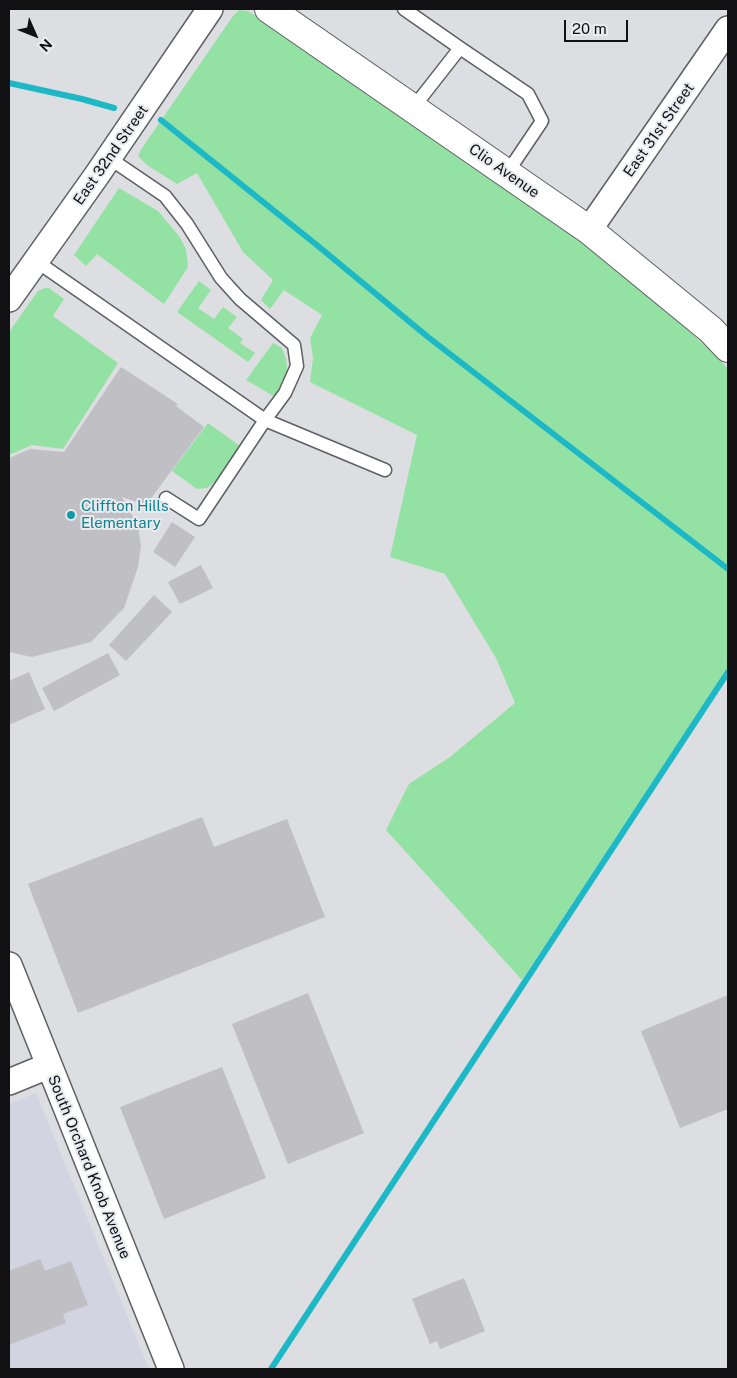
<!DOCTYPE html>
<html>
<head>
<meta charset="utf-8">
<style>
  body { margin:0 }
  #map { position:relative; width:737px; height:1378px; overflow:hidden; background:#dcdee2; font-family:"Public Sans",sans-serif }
  canvas { display:block }
  .frame { position:absolute; inset:0; border:10px solid #111113; pointer-events:none }
  .north { position:absolute; left:10px; top:10px; width:50px; height:50px; -webkit-text-stroke:4px #eaebf0; paint-order:stroke; rotate:134deg; font-size:14px; font-weight:700; line-height:20px; text-align:center; color:#111113 }
  .north::after { content:''; display:block; margin:auto; width:18px; height:22px; background:#111113; clip-path:polygon(50% 0,100% 100%,50% 72%,0 100%) }
  .scale { position:absolute; left:564px; top:20px; width:64px; height:22px; box-sizing:border-box; border:2px solid #111113; border-top:0; padding-left:6px; font-size:15px; line-height:18px; white-space:nowrap; color:#111113; -webkit-text-stroke:4px #eaebf0; paint-order:stroke }
</style>
</head>
<body>
<div id="map">
<canvas width="737" height="1378"></canvas>
<div class="frame"></div>
<div class="north">N</div>
<div class="scale">20 m</div>
</div>
<script>
const ctx = document.querySelector('canvas').getContext('2d');
ctx.lineJoin = 'round';
function fillPath(path, color) {
  ctx.fillStyle = color;
  ctx.fill(path, 'evenodd');
}
function poly(rows) {
  const path = new Path2D();
  for (const r of rows) {
    path.moveTo(r[0], r[1]);
    for (let i = 2; i < r.length; i += 2) path.lineTo(r[i], r[i + 1]);
  }
  return path;
}
function trace(path, color, width, dash) {
  ctx.strokeStyle = color;
  ctx.lineWidth = width;
  ctx.lineCap = dash ? 'butt' : 'round';
  ctx.setLineDash(dash || []);
  ctx.stroke(path);
}
function drawText(font, color, halo, rows, align = 'center') {
  ctx.font = font + ' "Public Sans",sans-serif';
  ctx.lineWidth = 4;
  ctx.setLineDash([]);
  ctx.textBaseline = 'middle';
  ctx.strokeStyle = halo;
  ctx.fillStyle = color;
  for (const [text, x, y, turn = 0] of rows) {
    ctx.save();
    ctx.translate(x, y);
    ctx.rotate((+turn || 0) * Math.PI / 180);
    ctx.textAlign = isNaN(turn) ? turn : align;
    if (halo) ctx.strokeText(text, 0, 0);
    ctx.fillText(text, 0, 0);
    ctx.restore();
  }
}
fillPath(poly([
  [36,1093,149,1369,9,1369,9,1104]
]), '#d2d5e1');
fillPath(poly([
  [239,10,248,11,324,61,610,258,719,359,728,369,728,667,522,980,386,830,409,784,450,757,515,703,496,658,445,574,390,557,417,435,310,382,313,358,310,338,322,315,284,290,270,309,261,300,273,280,243,252,197,173,177,184,147,165,138,156,142,148,233,16],
  [119,188,158,211,179,236,186,249,188,267,164,304,97,254,86,266,74,255],
  [199,281,211,290,198,308,214,319,223,307,237,317,228,328,243,339,240,343,255,353,248,362,177,312],
  [45,288,49,288,64,299,53,316,118,363,63,449,32,445,9,455,9,332,38,291],
  [273,343,282,348,286,359,288,377,275,397,246,380],
  [208,423,243,448,224,475,207,488,197,489,172,471]
]), '#93e2a4');
trace(poly([
  [9,83,82,99,114,108],
  [161,120,318,246,428,337,728,569],
  [271,1369,728,672]
]), '#1cb8c5', 6);
fillPath(poly([
  [121,367,178,404,176,406,204,427,146,505,122,497,138,526,141,546,138,567,124,608,91,642,32,657,9,652,9,458,30,449,64,452],
  [172,522,195,537,175,567,153,552],
  [201,565,213,588,180,604,168,582],
  [154,595,172,612,126,661,109,645],
  [108,653,120,675,54,711,42,688],
  [29,672,45,709,9,725,9,681],
  [202,817,214,847,287,819,325,917,78,1013,28,884],
  [308,993,364,1133,288,1164,232,1024],
  [728,995,728,1109,680,1128,641,1031],
  [222,1067,266,1178,164,1219,120,1107],
  [40,1259,45,1271,71,1261,88,1305,63,1314,66,1323,9,1345,9,1271],
  [464,1278,485,1331,440,1349,437,1341,430,1344,412,1299]
]), '#bfbfc4');
const service = poly([
  [404,9,460,48],
  [413,108,460,48,528,94,542,121,507,173],
  [109,158,165,196,187,224,221,278,240,299,294,345,297,366,285,393,265,420,199,519,166,498],
  [36,261,265,420,385,470]
]);
const minor = poly([
  [589,230,728,29],
  [9,299,97,175,210,9],
  [9,965,171,1369],
  [9,1082,48,1066]
]);
const tertiary = poly([
  [269,9,589,230,711,330,728,348]
]);
trace(service, '#5e5f63', 15);
trace(minor, '#5e5f63', 28);
trace(tertiary, '#5e5f63', 30);
trace(service, '#fff', 12);
trace(minor, '#fff', 25);
trace(tertiary, '#fff', 28);
for (const [x, y, r, color] of [
  [71,515,5,"#0f9aa8"]
]) {
  const dot = new Path2D();
  dot.arc(x, y, r, 0, 2 * Math.PI);
  ctx.fillStyle = color;
  ctx.fill(dot);
  trace(dot, '#eaebf0', 2);
}
drawText('15px', '#111113', '#eaebf0', [
  ["East 31st Street",659,130,-55],
  ["East 32nd Street",111,155,-55],
  ["Clio Avenue",504,171,35],
  ["South Orchard Knob Avenue",89,1167,68]
]);
drawText('15px', '#0d838f', '#eaebf0', [
  ["Cliffton Hills",81,506],
  ["Elementary",81,523]
], 'left');
</script>
</body>
</html>
